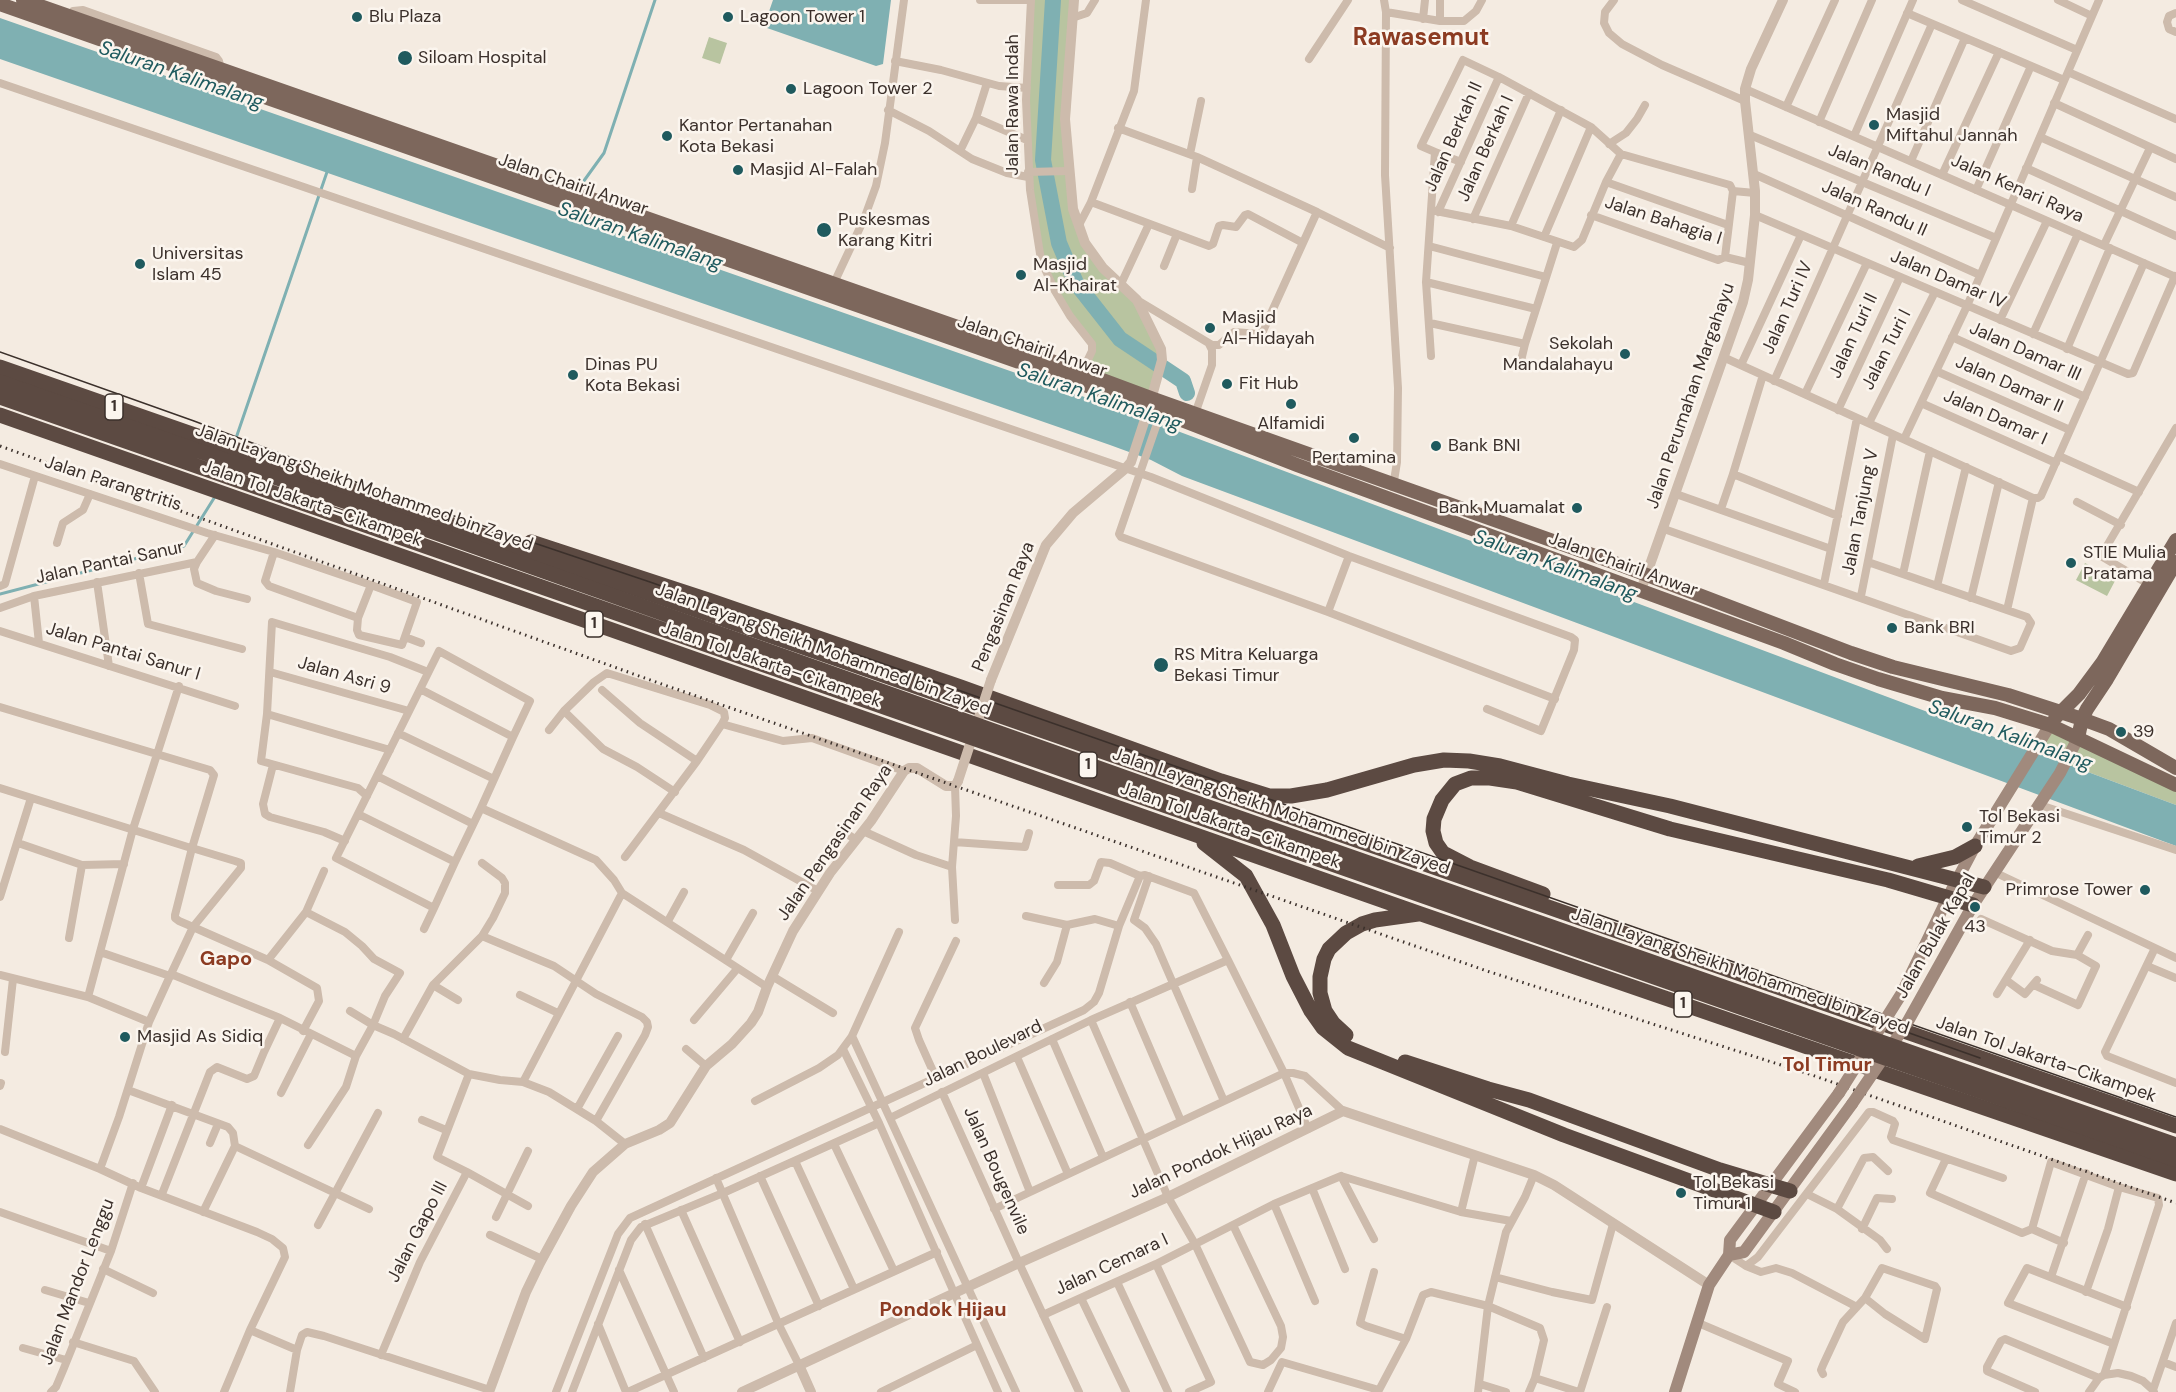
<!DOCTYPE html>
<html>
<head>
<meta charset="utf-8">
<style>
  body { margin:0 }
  canvas { display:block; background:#f4ebe1 }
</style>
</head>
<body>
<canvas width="2176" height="1392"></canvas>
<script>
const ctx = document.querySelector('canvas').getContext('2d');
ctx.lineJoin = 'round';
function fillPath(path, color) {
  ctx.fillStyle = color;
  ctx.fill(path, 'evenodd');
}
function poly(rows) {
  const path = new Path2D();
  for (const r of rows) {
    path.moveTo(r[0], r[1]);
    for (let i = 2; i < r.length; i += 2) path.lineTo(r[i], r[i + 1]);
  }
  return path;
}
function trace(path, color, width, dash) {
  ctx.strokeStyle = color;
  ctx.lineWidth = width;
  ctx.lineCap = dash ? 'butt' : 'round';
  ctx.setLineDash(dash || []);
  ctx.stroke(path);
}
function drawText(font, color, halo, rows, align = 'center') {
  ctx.font = font + ' "DM Sans",sans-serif';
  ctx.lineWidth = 5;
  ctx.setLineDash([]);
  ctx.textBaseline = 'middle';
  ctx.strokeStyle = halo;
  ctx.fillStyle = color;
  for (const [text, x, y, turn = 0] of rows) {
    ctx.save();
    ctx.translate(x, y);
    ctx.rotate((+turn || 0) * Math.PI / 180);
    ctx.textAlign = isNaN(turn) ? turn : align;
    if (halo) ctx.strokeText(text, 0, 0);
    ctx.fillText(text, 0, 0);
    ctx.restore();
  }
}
fillPath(poly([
  [1031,0,1074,0,1068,171,1085,243,1137,300,1161,349,1151,398,1082,372,1093,350,1070,316,1041,260,1027,156],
  [709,37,727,43,720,64,702,58],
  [2085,563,2116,579,2107,596,2076,580],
  [2050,725,2176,784,2176,805,2032,751]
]), '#b8c4a0');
fillPath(poly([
  [773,0,891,0,883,64,876,66,767,28,765,23],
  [0,18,1116,408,2176,805,2176,846,1182,476,1151,460,1110,445,0,59]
]), '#7fb0b2');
trace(poly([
  [578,189,604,153,655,0],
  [234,444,327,172],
  [0,594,184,546,216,495]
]), '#7fb0b2', 3);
trace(poly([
  [1053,0,1043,160,1059,243,1076,283,1120,339,1183,381,1187,393]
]), '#7fb0b2', 16);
trace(poly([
  [980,0,1031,0],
  [1031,0,1026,100,1030,190,1041,260,1055,291,1070,316,1092,344,1092,351,1082,372],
  [1384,0,1386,12,1385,175,1398,388,1397,462,1393,487],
  [1440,0,1440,21],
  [1614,0,1605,12,1604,23,1609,33,1622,44,1662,65,1745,101],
  [1962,0,2077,50],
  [2058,0,2092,16],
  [1386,12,1440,21,1464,21,1476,11,1482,0],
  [1907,13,2064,80],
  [2176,13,2169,16,2167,22,2169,29,2176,32],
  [70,16,73,11,83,10,216,57,219,61,221,69],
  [1072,18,1087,13,1095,0],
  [1423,19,1425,0],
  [1309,59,1348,0],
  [895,61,941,70,999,86,1027,88],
  [2068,72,2176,119],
  [0,83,1151,477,1349,556,1571,637,1575,640,1574,650,1541,731,1487,709],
  [1745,89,2176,277],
  [2054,103,2176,159],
  [1786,107,1835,0],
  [888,110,929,131,972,159,1007,173,1028,177],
  [976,118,1027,140],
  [1819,122,1872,0],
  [1118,128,1197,157,1317,212,1263,331,1259,334,1234,332,1219,345,1212,345,1137,300],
  [1750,135,1996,238],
  [1854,136,1913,0],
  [2040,137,2176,197],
  [1609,144,1626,133,1637,119,1645,105],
  [960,151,976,118,987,83],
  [1435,152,1421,146,1463,60,1499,77,1591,127,1621,154,1730,185,1733,191,1725,257],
  [1190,154,1201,101],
  [1911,161,1965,38],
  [2026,168,2176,236],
  [1028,172,1068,171],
  [1754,174,1980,275],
  [1942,175,1999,52],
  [1606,182,1728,225],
  [1192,189,1197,157],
  [1976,190,2031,66],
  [1733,191,1755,193],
  [1091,202,1209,246,1213,244,1219,226,1223,225,1236,227,1245,215,1248,214,1303,243],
  [1431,210,1511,226,1574,247,1582,240,1606,182,1621,154],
  [1317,212,1390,248],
  [1438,212,1499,77],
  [1591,215,1718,260,1725,257,1750,263],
  [1755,215,2128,374,2133,373,2175,276],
  [1473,219,1529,93],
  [1079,225,1091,202,1134,91,1146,0],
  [1511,226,1561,110],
  [1544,237,1591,127],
  [2104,245,2150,148],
  [1429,246,1546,277],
  [1164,266,1177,234],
  [1426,282,1536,309],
  [834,283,864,219,876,186,885,143,904,0],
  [1121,284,1149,224],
  [2000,320,2047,221],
  [1430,323,1525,344],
  [2033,334,2078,234],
  [1952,337,2085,397],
  [2067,349,2110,248],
  [1431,356,1426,282,1435,152,1461,162],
  [1723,357,2033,498,2038,498,2041,496,2144,263],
  [1520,365,1525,344,1557,243],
  [1741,365,1801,235],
  [1936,371,2070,430],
  [1763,375,1733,474,1838,516],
  [1774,381,1932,24],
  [1805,394,1867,263],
  [1921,403,2056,463],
  [1162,409,1119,534,1121,537,1328,612,1555,699],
  [1838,410,1900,277],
  [1195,414,1212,365,1212,350,1209,344],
  [1869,423,1935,292],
  [1904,439,1967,306,2099,0],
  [2059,456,2139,492],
  [0,464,207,533,274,552],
  [1676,494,1831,549],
  [2077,502,2121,525],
  [1721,509,1733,474],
  [1664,529,2011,651,2020,648,2031,623,2027,617,1868,562],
  [57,543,63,523,83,510,90,494],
  [197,562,194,569,197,583,216,591,247,599],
  [139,573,148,624,242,649],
  [1903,574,1930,451],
  [97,582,109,666],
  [1824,584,1857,418],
  [2150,585,2101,556,2176,428],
  [0,586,5,584,35,476],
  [1937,586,1966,467],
  [34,596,39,643],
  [1861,596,1893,435],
  [1971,598,1999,482],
  [0,608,34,596,197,562,215,535],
  [2007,610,2033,498],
  [1328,612,1349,556],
  [358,618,357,630,359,635,402,645,417,602,371,585,274,552,265,581,269,586,358,618,371,585],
  [0,631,235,706],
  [405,637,421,643],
  [270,672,409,711],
  [420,689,513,737],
  [602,690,640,723,697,761],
  [0,707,210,770,214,775,192,848,175,915,175,918,179,921,193,927,241,868,241,863,235,861,192,848,191,848,0,788],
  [564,711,603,749,637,767,675,792],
  [267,714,390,750],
  [722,724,783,741,812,738,904,771],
  [549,730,564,711,594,682,607,673,710,705,724,712,725,718,722,724,697,761,625,857],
  [398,733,494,779],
  [273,765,263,804,265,814,270,817,324,832,345,841],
  [377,776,473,824],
  [955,786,956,816,952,867,955,920],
  [367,796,358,788,261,761,267,714,272,622,390,657,428,672],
  [2040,805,2176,850],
  [481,808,596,860,614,880,622,893,767,987],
  [659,813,744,850,818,891],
  [358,814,455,862],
  [842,831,855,839],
  [863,831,916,855,952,867],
  [954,842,1025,847,1029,833],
  [18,843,82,865,124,864],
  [1994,872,2176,958],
  [1149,876,1134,920,1145,928,1156,944,1224,1101],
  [1058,885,1089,885,1094,881,1101,862,1110,863,1140,876],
  [0,897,31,798],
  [306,912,345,932,362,946,374,959,400,973,385,996,373,1025,350,1011],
  [1026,916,1067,925,1095,919,1119,926],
  [1981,919,2052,951,2077,955,2096,966,2078,1005,2034,985],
  [668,921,684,892],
  [424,929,434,908,455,862,481,808,513,737,530,701,439,651,336,858,434,908],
  [482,936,554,966,596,994,642,1017,647,1022,648,1027,645,1035,596,1121],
  [69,938,82,865],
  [2155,948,2105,1052,2107,1056,2176,1083],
  [100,952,170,976,171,974,280,1018,356,1056,373,1025,394,1034,469,1074,500,1080,523,1082,549,1092,596,1121,625,1144],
  [2077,955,2088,935],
  [268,960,317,988,319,1001,303,1031],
  [726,960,753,913],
  [2147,966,2176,978],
  [171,974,193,927,268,960,306,912,324,871],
  [0,975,88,997,149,1022],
  [772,976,833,1013],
  [2006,980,2025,994,2037,980],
  [1044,983,1057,962,1067,925],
  [433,985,458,1000],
  [1997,994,2030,940],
  [520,995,558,1013],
  [88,997,133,829,179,686],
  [1130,1002,1181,1121],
  [694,1020,737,969],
  [1091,1020,1168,1197,1195,1244,1250,1362,1263,1365,1271,1360,1281,1348,1283,1337,1281,1326,1233,1225],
  [852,1036,1016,1392],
  [403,1039,433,985,482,936,493,918,505,893,505,883,502,878,482,863],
  [1052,1039,1103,1157],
  [686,1049,706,1066],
  [843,1049,879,1123,998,1392],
  [5,1052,13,979],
  [1017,1057,1068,1174],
  [983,1073,1030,1192],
  [936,1078,919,1040,915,1028,956,941],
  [523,1082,622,893],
  [0,1086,1,1083],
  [128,1090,228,1127,233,1133,235,1146,369,1209],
  [942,1092,1019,1263,1079,1392],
  [281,1093,311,1034],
  [755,1101,819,1068,838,1055,852,1036,899,932],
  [577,1109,618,1036],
  [890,1118,1091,1020,1228,960,1284,1073,1308,1129],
  [422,1120,446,1130],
  [0,1129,100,1169,141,1188,257,1232,272,1239,283,1248,285,1257,250,1330,224,1392],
  [210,1143,218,1124],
  [834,1144,894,1271],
  [308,1145,346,1087,356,1056],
  [1946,1159,1930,1193,2022,1233,2032,1229,2051,1162,2119,1187],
  [795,1161,854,1289],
  [100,1169,119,1117,149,1022,170,976],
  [467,1172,528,1206],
  [760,1176,819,1306],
  [1341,1176,1374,1239],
  [716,1178,779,1325,799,1365],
  [141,1188,172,1105],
  [1312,1188,1345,1269],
  [162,1194,210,1072,217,1067,247,1079,254,1076,264,1052,280,1018],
  [1807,1194,1837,1209,1880,1240,1887,1249],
  [1274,1204,1315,1301],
  [994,1209,1284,1073,1293,1073,1305,1076,1343,1111],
  [1837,1209,1864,1158,1873,1157,1888,1171],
  [681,1210,740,1342],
  [0,1212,111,1251],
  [203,1212,235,1146],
  [1461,1212,1475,1155],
  [496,1217,528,1151],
  [645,1224,704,1358],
  [318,1225,378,1113],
  [1862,1229,1877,1198,1892,1199],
  [2032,1229,2064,1243],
  [490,1235,542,1259],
  [1729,1255,1746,1266,1758,1257,1869,1112,1873,1112,1893,1121,1895,1124,1891,1137,1893,1140,2003,1178],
  [1156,1264,1211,1382,1189,1392],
  [1746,1266,1761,1272,1776,1268,1792,1273,1857,1307],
  [103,1269,153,1293],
  [619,1270,674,1392],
  [1374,1272,1360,1323,1366,1326,1406,1339],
  [1495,1277,1552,1292,1592,1300,1613,1224],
  [2051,1277,2086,1173],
  [1117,1282,1168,1392],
  [45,1290,89,1303],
  [2086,1292,2108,1229,2119,1187,2158,1198,2159,1205,2104,1375,2099,1378,2089,1392],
  [1081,1298,1126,1392],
  [1043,1315,1156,1264,1274,1204,1341,1176,1461,1212,1511,1221],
  [1696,1322,1788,1361,1778,1384,1795,1392],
  [598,1324,626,1392],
  [250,1330,297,1350],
  [73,1342,134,1361,155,1392],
  [2114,1344,2008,1303,2027,1268,2127,1307],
  [23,1348,66,1360],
  [381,1355,420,1262,467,1172,437,1157,469,1074],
  [2163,1362,2176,1367],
  [1823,1374,1821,1370,1823,1365,1843,1322,1865,1298,1882,1268,1935,1286,1937,1289,1925,1339,1885,1314,1865,1298],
  [2104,1375,2118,1373,2131,1376,2143,1381,2153,1390],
  [1480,1384,1506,1392],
  [51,1392,56,1387,64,1368,111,1251,133,1183],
  [290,1392,297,1350,302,1335,307,1332,324,1336,490,1390],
  [556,1392,618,1234,630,1218,1084,1010,1094,1002,1099,993,1119,926,1140,876,1145,875,1194,893,1228,960],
  [572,1392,631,1240,641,1227,723,1193,879,1123],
  [628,1392,937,1252],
  [881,1392,977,1345],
  [1268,1392,1282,1362,1379,1390,1406,1339,1423,1295,1431,1292,1488,1306,1506,1232,1525,1197,1534,1175],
  [1478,1392,1488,1306,1540,1328,1544,1340,1535,1378],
  [1529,1392,1535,1378,1579,1392],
  [1580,1392,1607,1307],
  [2035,1392,1987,1371,1987,1367,2001,1341,2005,1339,2099,1378],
  [2154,1392,2153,1390,2176,1323]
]), '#cdbbac', 8);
trace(poly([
  [1641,590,1743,302,1748,280,1755,215,1755,191,1745,101,1745,89,1751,69,1783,0],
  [991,680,1046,545,1073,513,1125,469,1131,462,1149,407,1162,360,1161,349,1137,300,1103,268,1085,243,1073,209,1065,119,1074,0],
  [799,1365,811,1392],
  [489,1392,526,1292,540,1263,571,1206,593,1172,625,1144,659,1130,670,1123,706,1066,732,1044,751,1023,758,1012,767,987,793,931,830,873,871,821,904,771,909,768,917,768,946,786,955,786,958,781],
  [742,1392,1019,1263,1168,1197,1343,1111,1534,1175,1554,1185,1709,1285]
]), '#cdbbac', 10);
trace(poly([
  [1902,993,1948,897,1975,846,2050,725],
  [1907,1023,1973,905,2060,773,2078,738],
  [1729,1255,1744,1252,1852,1104],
  [1675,1392,1709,1285,1729,1255,1730,1240,1839,1093]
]), '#a18a7d', 12);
trace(poly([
  [23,0,998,341,1151,398,1618,564,1851,653,1893,667,2008,695,2082,719,2109,729,2176,768],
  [0,4,1161,412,1297,465,1784,643,1835,664,1878,679,1942,698,1995,708,2050,725,2176,785],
  [2055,718,2079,694,2102,663,2176,540],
  [2078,738,2082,719,2087,709,2107,679,2176,562]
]), '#7d675c', 14);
trace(poly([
  [0,367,2176,1126],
  [0,415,1421,914,2176,1174],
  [531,542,708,600,961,687,1221,781,1269,796,1291,796,1327,790,1414,765,1444,760,1469,761,1500,766,1568,784,1670,806,1984,887],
  [1204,843,1246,876,1273,925,1293,976,1311,1011,1323,1028,1348,1048,1564,1135,1774,1212],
  [1918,866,1955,857,1975,846],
  [1543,894,1470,867,1443,853,1436,843,1433,831,1434,819,1442,800,1455,784,1471,778,1490,778,1517,782,1670,829,1888,880,1973,905],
  [1346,1035,1333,1023,1325,1011,1320,993,1320,977,1324,959,1329,949,1346,933,1362,924,1375,920,1418,914],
  [1405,1062,1488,1089,1529,1100,1720,1170,1790,1191]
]), '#5c4a42', 15);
trace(poly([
  [0,352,194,421,377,490,650,582,2176,1117],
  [1785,989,1980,1058]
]), '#3b302b', 1.5);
trace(poly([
  [0,446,653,681,1487,971,1806,1073,2176,1203]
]), '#3b302b', 3, [1.5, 4.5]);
trace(poly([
  [958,781,991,680]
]), '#cdbbac', 10);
trace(poly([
  [1839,1093,1902,993],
  [1852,1104,1907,1023]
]), '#a18a7d', 12);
trace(poly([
  [0,382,436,533,1200,804,2176,1145],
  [0,397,2176,1160]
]), '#5c4a42', 15);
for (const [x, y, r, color] of [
  [357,17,6,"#1f5a5e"],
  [728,17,6,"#1f5a5e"],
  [405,58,8,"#1f5a5e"],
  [791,89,6,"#1f5a5e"],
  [1874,125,6,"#1f5a5e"],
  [667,136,6,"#1f5a5e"],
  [738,170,6,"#1f5a5e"],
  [824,230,8,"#1f5a5e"],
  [140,264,6,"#1f5a5e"],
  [1021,275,6,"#1f5a5e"],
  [1210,328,6,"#1f5a5e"],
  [1625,354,6,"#1f5a5e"],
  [573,375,6,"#1f5a5e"],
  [1227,384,6,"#1f5a5e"],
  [1291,404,6,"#1f5a5e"],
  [1354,438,6,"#1f5a5e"],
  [1436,446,6,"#1f5a5e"],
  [1577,508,6,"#1f5a5e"],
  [2071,563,6,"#1f5a5e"],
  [1892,628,6,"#1f5a5e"],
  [1161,665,8,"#1f5a5e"],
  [2121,732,6,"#1f5a5e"],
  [1967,827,6,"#1f5a5e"],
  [2145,890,6,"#1f5a5e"],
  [1975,907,6,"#1f5a5e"],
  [125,1037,6,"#1f5a5e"],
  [1681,1193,6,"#1f5a5e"]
]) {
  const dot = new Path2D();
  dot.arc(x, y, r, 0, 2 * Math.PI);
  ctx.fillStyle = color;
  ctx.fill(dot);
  trace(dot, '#fbf5ee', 2);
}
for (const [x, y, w] of [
  [114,407,18],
  [594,624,18],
  [1088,765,18],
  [1683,1004,18]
]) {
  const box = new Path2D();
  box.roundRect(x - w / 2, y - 13, w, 26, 4.5);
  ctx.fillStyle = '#fbf5ee';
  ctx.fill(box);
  trace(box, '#3b302b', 1.5);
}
drawText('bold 16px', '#3b302b', null, [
  ["1",114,407],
  ["1",594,624],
  ["1",1088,765],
  ["1",1683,1004]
]);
drawText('18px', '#3b302b', '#fbf5ee', [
  ["Blu Plaza",369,17],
  ["Lagoon Tower 1",740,17],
  ["Siloam Hospital",418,58],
  ["Lagoon Tower 2",803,89],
  ["Masjid",1886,115],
  ["Miftahul Jannah",1886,136],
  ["Kantor Pertanahan",679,126],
  ["Kota Bekasi",679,147],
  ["Masjid Al-Falah",750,170],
  ["Puskesmas",838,220],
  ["Karang Kitri",838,241],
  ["Universitas",152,254],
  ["Islam 45",152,275],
  ["Masjid",1033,265],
  ["Al-Khairat",1033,286],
  ["Masjid",1222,318],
  ["Al-Hidayah",1222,339],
  ["Sekolah",1613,344,"right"],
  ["Mandalahayu",1613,365,"right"],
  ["Dinas PU",585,365],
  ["Kota Bekasi",585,386],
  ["Fit Hub",1239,384],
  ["Alfamidi",1291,424,"center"],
  ["Bank BNI",1448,446],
  ["Pertamina",1354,458,"center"],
  ["Bank Muamalat",1565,508,"right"],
  ["STIE Mulia",2083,553],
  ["Pratama",2083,574],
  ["Bank BRI",1904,628],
  ["RS Mitra Keluarga",1174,655],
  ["Bekasi Timur",1174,676],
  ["39",2133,732],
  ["Tol Bekasi",1979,817],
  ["Timur 2",1979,838],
  ["Primrose Tower",2133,890,"right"],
  ["43",1975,927,"center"],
  ["Masjid As Sidiq",137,1037],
  ["Tol Bekasi",1693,1183],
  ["Timur 1",1693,1204]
], 'left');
drawText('18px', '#3b302b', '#fbf5ee', [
  ["Jalan Rawa Indah",1013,105,-90],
  ["Jalan Berkah II",1454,137,-66],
  ["Jalan Berkah I",1486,149,-66],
  ["Jalan Randu I",1879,171,23],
  ["Jalan Chairil Anwar",573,185,19],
  ["Jalan Kenari Raya",2017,189,24],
  ["Jalan Randu II",1874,209,24],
  ["Jalan Bahagia I",1663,221,18],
  ["Jalan Damar IV",1948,280,23],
  ["Jalan Turi IV",1788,308,-66],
  ["Jalan Turi II",1854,336,-65],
  ["Jalan Chairil Anwar",1032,347,19],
  ["Jalan Turi I",1887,350,-63],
  ["Jalan Damar III",2025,352,24],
  ["Jalan Damar II",2009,385,24],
  ["Jalan Perumahan Margahayu",1691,396,-71],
  ["Jalan Damar I",1995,418,24],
  ["Jalan Parangtritis",113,484,18],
  ["Jalan Layang Sheikh Mohammed bin Zayed",364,488,19],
  ["Jalan Tol Jakarta–Cikampek",312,504,19],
  ["Jalan Tanjung V",1861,512,-79],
  ["Jalan Pantai Sanur",110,563,-12],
  ["Jalan Chairil Anwar",1623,565,20],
  ["Pengasinan Raya",1004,607,-68],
  ["Jalan Layang Sheikh Mohammed bin Zayed",823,650,20],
  ["Jalan Pantai Sanur I",123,652,17],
  ["Jalan Tol Jakarta–Cikampek",771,665,19],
  ["Jalan Asri 9",344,676,16],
  ["Jalan Layang Sheikh Mohammed bin Zayed",1281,812,19],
  ["Jalan Tol Jakarta–Cikampek",1230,826,19],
  ["Jalan Pengasinan Raya",835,843,-55],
  ["Jalan Bulak Kapal",1936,936,-60],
  ["Jalan Layang Sheikh Mohammed bin Zayed",1740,972,19],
  ["Jalan Boulevard",983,1054,-26],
  ["Jalan Tol Jakarta–Cikampek",2046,1060,19],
  ["Jalan Pondok Hijau Raya",1221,1152,-25],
  ["Jalan Bougenvile",996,1171,66],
  ["Jalan Gapo III",418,1232,-63],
  ["Jalan Cemara I",1112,1265,-25],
  ["Jalan Mandor Lenggu",78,1282,-69]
]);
drawText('italic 20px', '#1f5a5e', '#fbf5ee', [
  ["Saluran Kalimalang",181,76,19],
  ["Saluran Kalimalang",640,237,19],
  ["Saluran Kalimalang",1099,398,19],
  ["Saluran Kalimalang",1555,566,20],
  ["Saluran Kalimalang",2010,736,20]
]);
drawText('bold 20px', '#8c3b22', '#fbf5ee', [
  ["Gapo",226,960],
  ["Tol Timur",1827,1066],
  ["Pondok Hijau",943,1311]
]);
drawText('bold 24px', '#8c3b22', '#fbf5ee', [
  ["Rawasemut",1421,39]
]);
</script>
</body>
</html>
